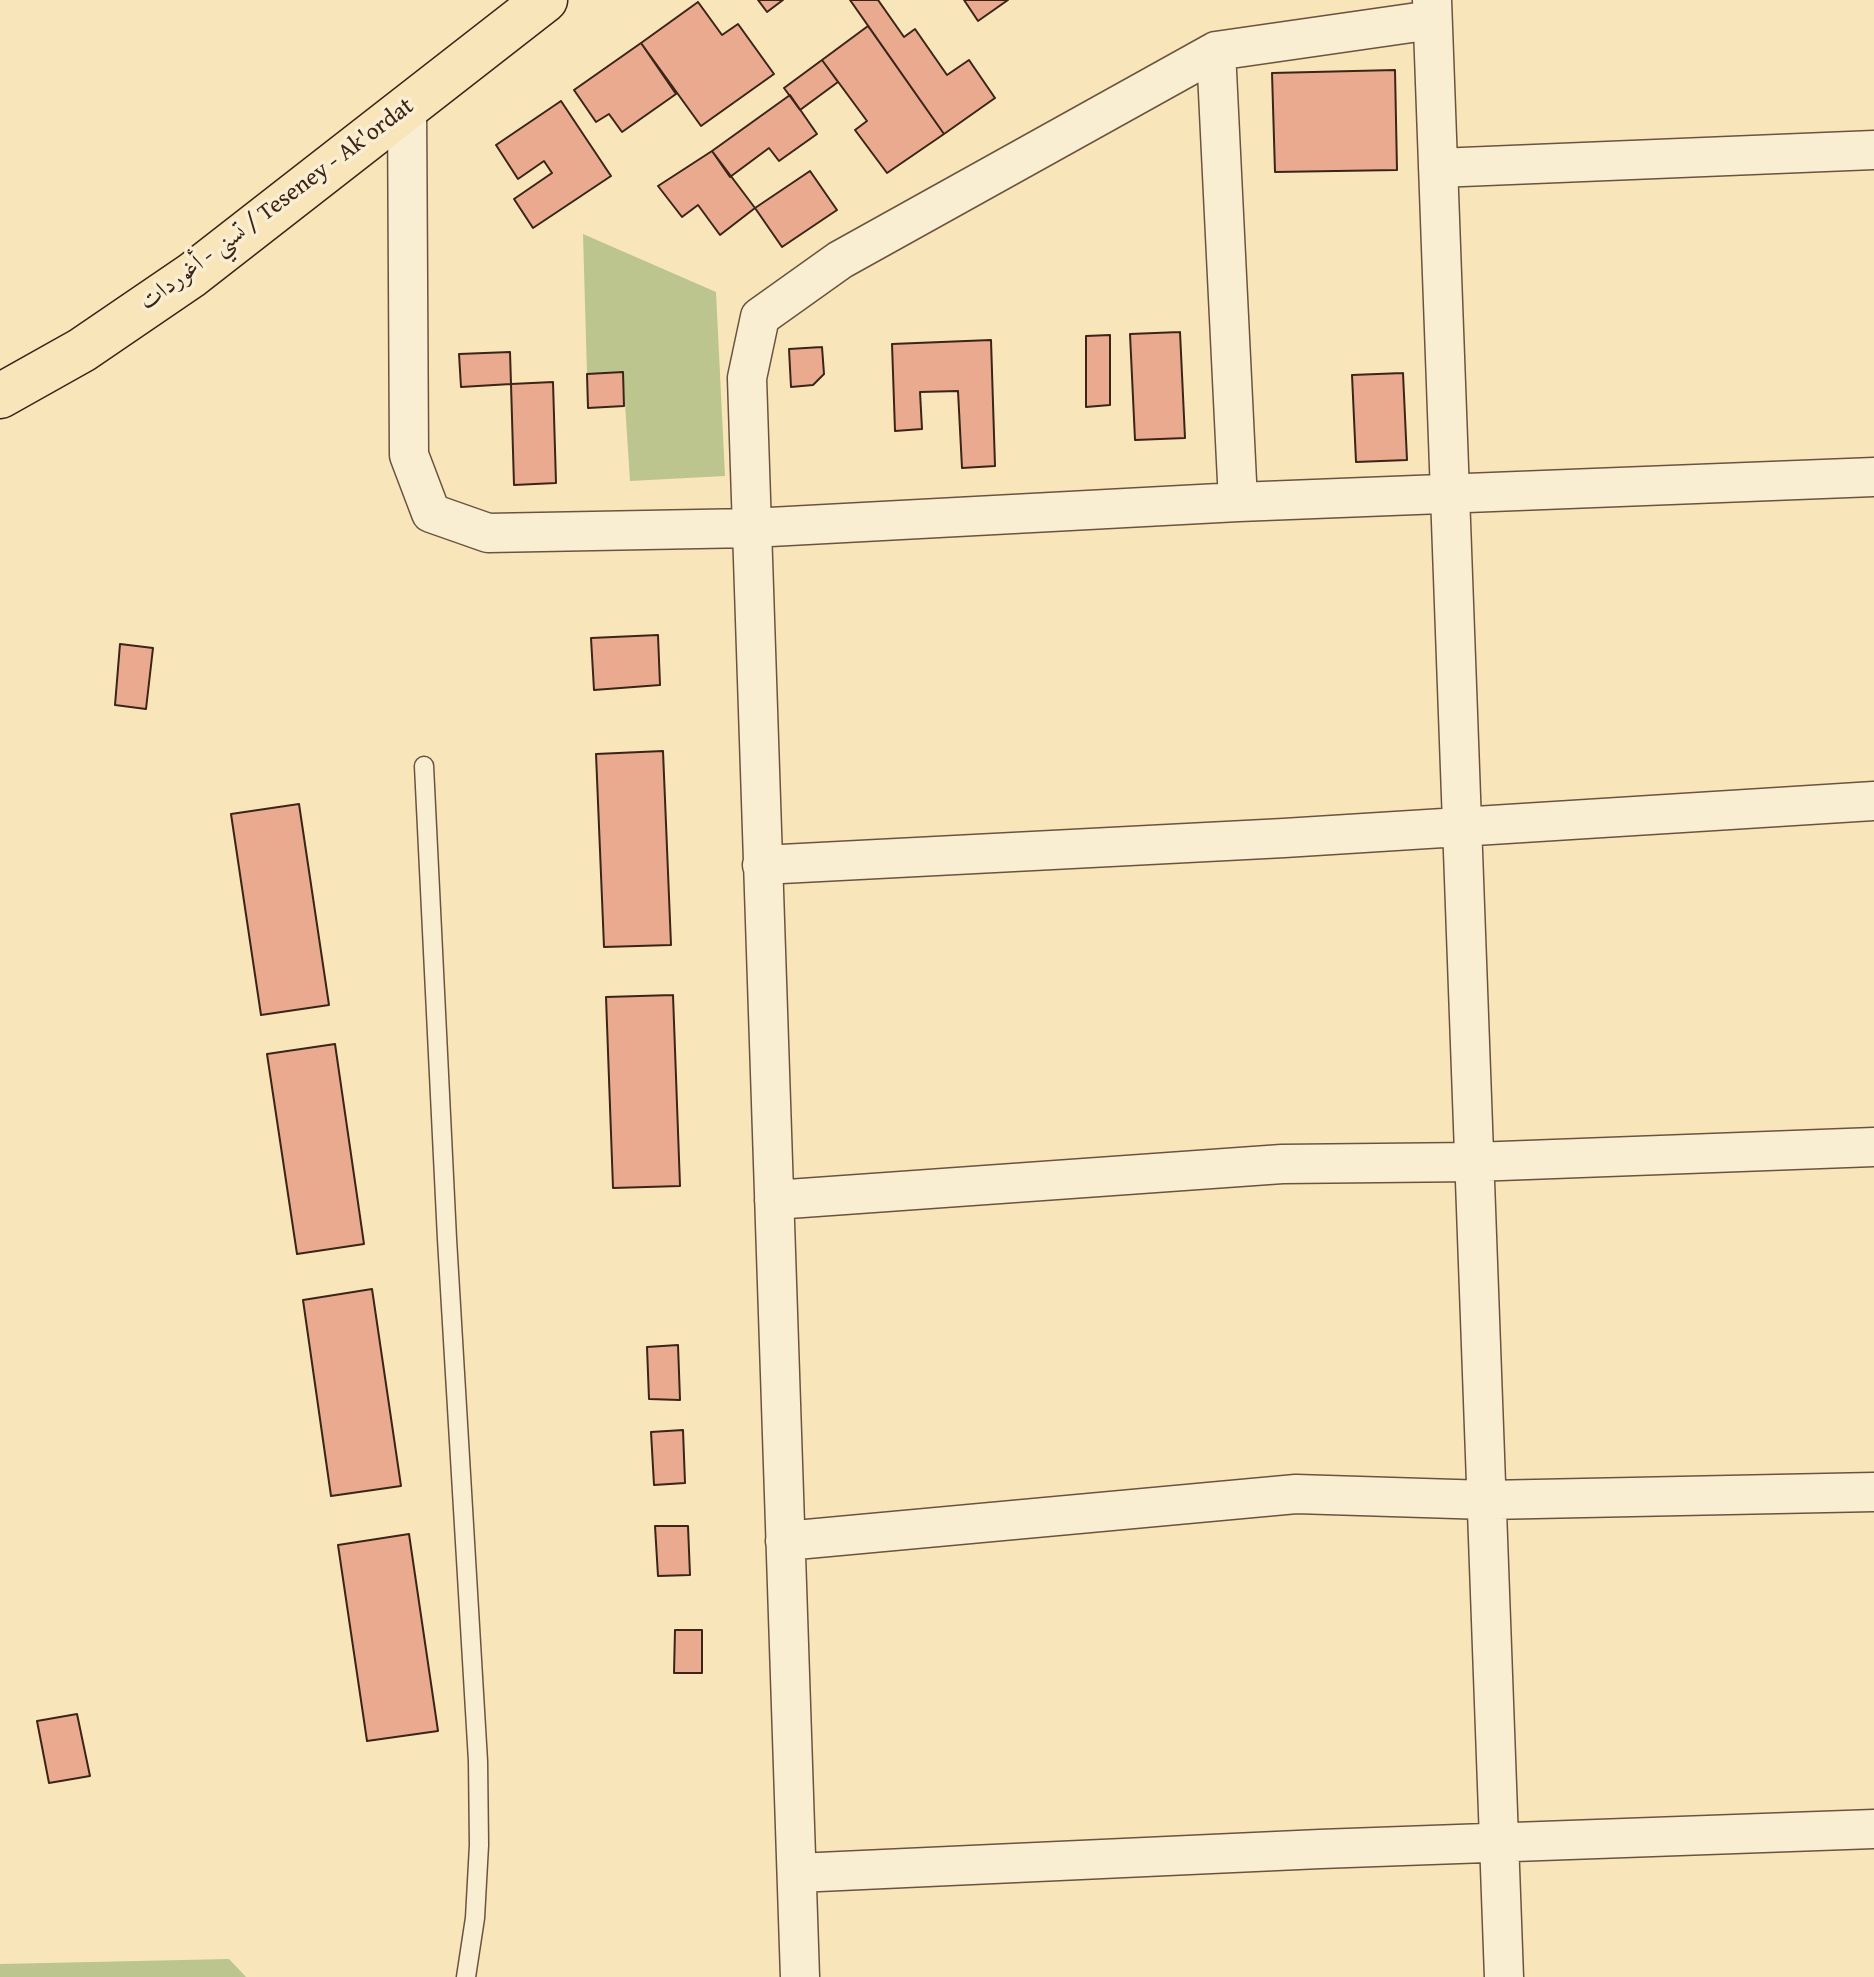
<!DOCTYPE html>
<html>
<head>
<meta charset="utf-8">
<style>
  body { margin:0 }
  canvas { display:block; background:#f8e5b9 }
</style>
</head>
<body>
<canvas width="1874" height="1977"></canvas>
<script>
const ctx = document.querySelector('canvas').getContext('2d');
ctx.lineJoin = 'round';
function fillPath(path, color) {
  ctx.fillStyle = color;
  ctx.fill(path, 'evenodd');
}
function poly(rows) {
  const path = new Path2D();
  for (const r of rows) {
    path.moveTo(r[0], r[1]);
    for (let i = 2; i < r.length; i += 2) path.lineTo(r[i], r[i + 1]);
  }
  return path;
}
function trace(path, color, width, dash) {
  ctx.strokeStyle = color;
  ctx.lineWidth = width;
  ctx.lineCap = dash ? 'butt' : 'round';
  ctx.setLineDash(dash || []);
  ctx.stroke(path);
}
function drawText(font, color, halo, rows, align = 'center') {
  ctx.font = font + ' "Gentium Book Plus",Amiri,serif';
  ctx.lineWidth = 7;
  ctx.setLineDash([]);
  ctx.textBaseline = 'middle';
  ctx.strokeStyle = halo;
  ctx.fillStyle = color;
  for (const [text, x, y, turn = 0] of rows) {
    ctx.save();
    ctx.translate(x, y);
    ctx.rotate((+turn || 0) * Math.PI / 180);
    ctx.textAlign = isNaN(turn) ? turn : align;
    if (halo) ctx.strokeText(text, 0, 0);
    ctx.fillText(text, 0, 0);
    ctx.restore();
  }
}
fillPath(poly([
  [583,234,716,292,725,476,630,481,623,372,587,374],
  [229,1959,246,1977,0,1977,0,1964]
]), '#bdc58f');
const building = poly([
  [758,0,783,0,767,12,758,0],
  [850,0,878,0,904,37,915,29,947,75,969,60,995,98,944,134,850,0],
  [964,0,1008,0,978,21,964,0],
  [698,2,722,35,738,24,774,74,701,126,641,43,698,2],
  [868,26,944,134,887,173,855,130,867,121,822,60,868,26],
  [641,43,676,94,622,132,609,114,596,122,574,90,641,43],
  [822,60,838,82,800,110,784,88,822,60],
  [1395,70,1397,170,1275,172,1272,73,1395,70],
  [790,95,817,134,779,161,769,148,730,177,712,151,790,95],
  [561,101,611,176,533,228,514,199,552,173,544,161,518,179,496,145,561,101],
  [712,151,755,208,720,235,698,205,682,217,658,186,712,151],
  [810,171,837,210,782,247,755,208,810,171],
  [1180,332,1185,438,1135,440,1130,334,1180,332],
  [1110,335,1110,405,1086,407,1086,336,1110,335],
  [991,340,995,466,962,468,958,391,920,392,922,429,895,431,892,344,991,340],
  [822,347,824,374,813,385,791,387,789,349,822,347],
  [510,352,511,384,461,387,459,354,510,352],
  [623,372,624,406,588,408,587,374,623,372],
  [1403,373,1407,460,1356,462,1352,375,1403,373],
  [553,382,556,483,514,485,511,384,553,382],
  [658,635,660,685,594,690,591,638,658,635],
  [120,644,153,648,146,709,115,705,120,644],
  [663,751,671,945,604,947,596,754,663,751],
  [299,804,329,1005,261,1015,231,814,299,804],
  [673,995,680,1186,613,1188,606,997,673,995],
  [335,1044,364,1244,297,1254,267,1054,335,1044],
  [372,1289,401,1486,331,1496,303,1300,372,1289],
  [678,1345,680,1400,649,1399,647,1347,678,1345],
  [683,1430,685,1483,654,1485,651,1432,683,1430],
  [655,1526,688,1526,690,1575,658,1576,655,1526],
  [409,1534,438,1731,367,1741,338,1545,409,1534],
  [675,1630,702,1630,702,1673,674,1673,675,1630],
  [77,1714,90,1776,49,1783,37,1721,77,1714]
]);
fillPath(building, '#eaaa8f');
trace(building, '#3b2418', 2);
const service = poly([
  [424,766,447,1239,478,1761,479,1845,475,1918,466,1977]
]);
const minor = poly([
  [1432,0,1504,1977],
  [1216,51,1238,502],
  [407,105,409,455,431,513,488,533,751,528,1238,502,1874,477],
  [1438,168,1874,150],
  [762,865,1284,838,1874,801],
  [774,1200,1282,1164,1474,1162,1874,1147],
  [785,1541,1296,1494,1487,1500,1874,1492],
  [797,1873,1320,1849,1874,1829],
  [800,1977,747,378,760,317,840,260,1216,51,1432,20]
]);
const primary = poly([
  [0,396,82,350,192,275,545,0]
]);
trace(service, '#6a5440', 21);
trace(minor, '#6a5440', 41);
trace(primary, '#3b2418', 47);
trace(service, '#faeed2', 18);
trace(minor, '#faeed2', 38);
trace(primary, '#f8e5b9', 44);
drawText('24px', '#3b2418', '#faeed2', [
  ["تسني - أغوردات / Teseney - Ak'ordat",277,205,-37]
]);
</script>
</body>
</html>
